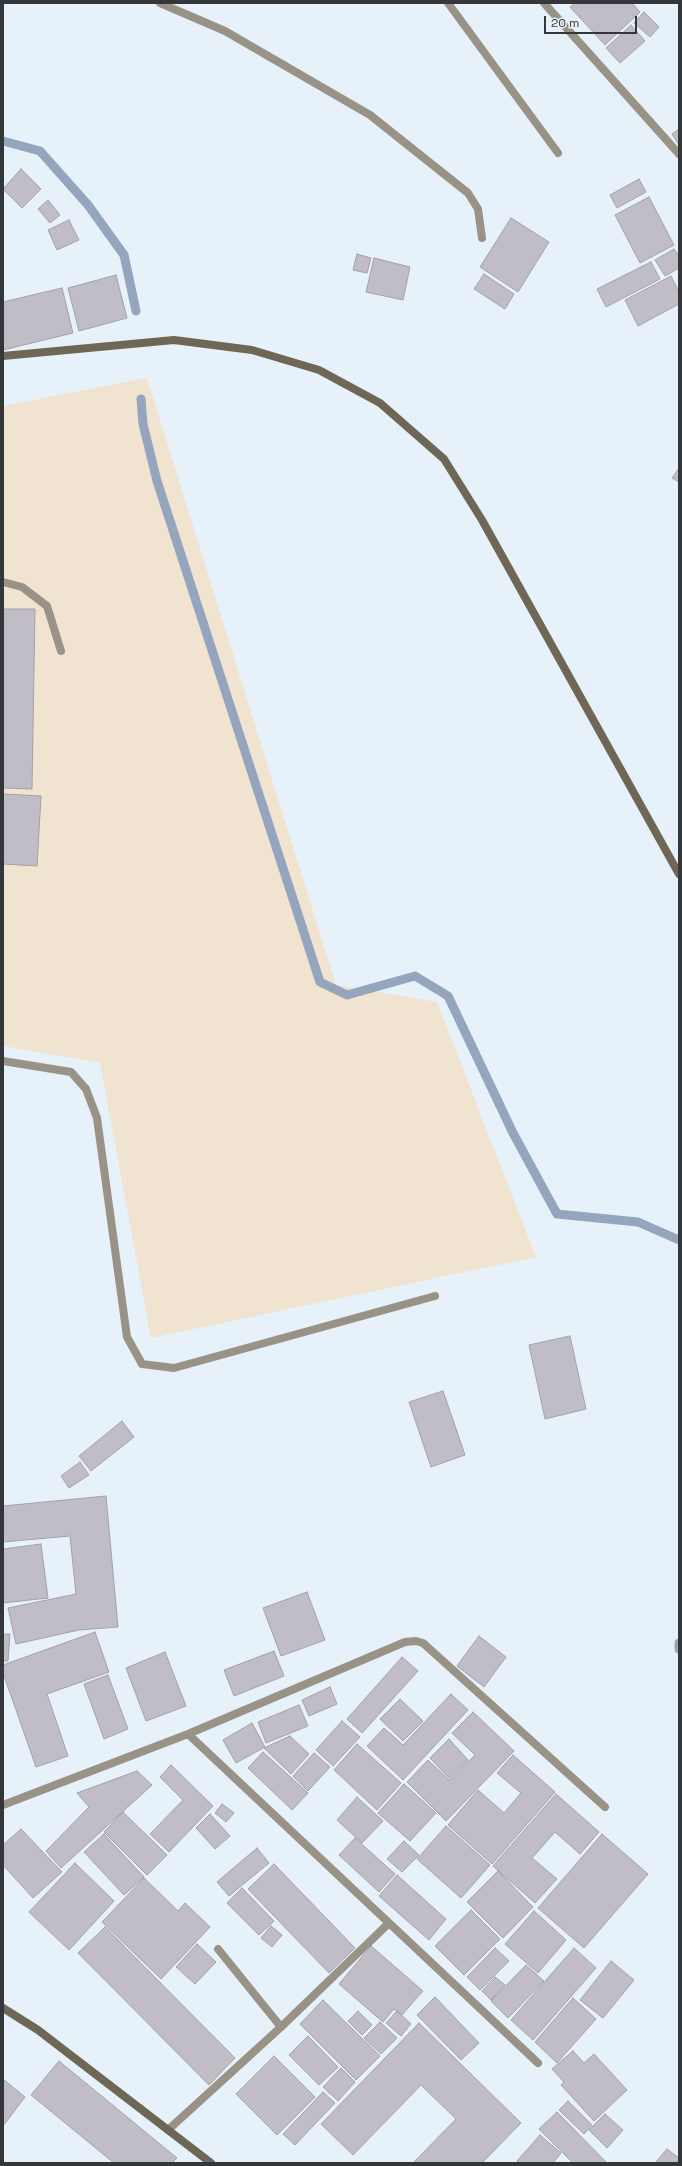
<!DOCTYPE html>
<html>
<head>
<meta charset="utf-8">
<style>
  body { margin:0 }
  #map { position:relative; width:682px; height:2166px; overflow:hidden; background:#e7f1f9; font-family:"Space Grotesk",sans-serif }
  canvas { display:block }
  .frame { position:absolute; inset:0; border:4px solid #33373a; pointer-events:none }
  .scale { position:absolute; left:544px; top:16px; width:93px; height:18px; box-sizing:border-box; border:2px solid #33373a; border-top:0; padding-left:5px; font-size:12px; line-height:14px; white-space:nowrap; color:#33373a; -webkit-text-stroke:3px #e7f1f9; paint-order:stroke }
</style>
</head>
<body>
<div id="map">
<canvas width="682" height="2166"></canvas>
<div class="frame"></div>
<div class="scale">20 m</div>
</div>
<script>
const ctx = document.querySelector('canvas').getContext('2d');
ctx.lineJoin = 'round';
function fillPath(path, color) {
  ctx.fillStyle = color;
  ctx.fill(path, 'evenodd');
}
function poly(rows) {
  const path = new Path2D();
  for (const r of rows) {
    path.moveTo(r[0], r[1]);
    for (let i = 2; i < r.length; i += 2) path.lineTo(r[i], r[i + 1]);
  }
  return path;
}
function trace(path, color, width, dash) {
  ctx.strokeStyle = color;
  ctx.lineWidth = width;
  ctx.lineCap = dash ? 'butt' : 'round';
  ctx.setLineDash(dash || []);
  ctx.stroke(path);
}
fillPath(poly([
  [147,378,336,985,437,1002,536,1257,151,1338,100,1063,3,1046,3,406]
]), '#f0e4d0');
trace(poly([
  [3,141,40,151,88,205,124,255,136,311],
  [141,399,143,424,157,481,320,982,347,995,415,976,448,996,513,1133,557,1214,638,1222,679,1240],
  [679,1643,679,1649]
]), '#94a5bd', 9);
const building = poly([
  [575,3,632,3,640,12,605,45,570,7,575,3],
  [644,12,659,27,650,37,634,23,644,12],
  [631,25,645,41,620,63,606,48,631,25],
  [679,129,679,145,672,134,679,129],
  [21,169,41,189,22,208,3,189,21,169],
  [639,179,646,192,617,208,610,195,639,179],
  [649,197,674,245,640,263,615,215,649,197],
  [48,200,60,215,50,223,38,209,48,200],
  [511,218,549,242,518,292,480,267,511,218],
  [69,220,79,240,57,250,48,230,69,220],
  [674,249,679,256,679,268,665,276,655,260,674,249],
  [357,254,371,258,367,273,353,270,357,254],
  [374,258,410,267,403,300,366,292,374,258],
  [651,262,660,279,606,307,597,289,651,262],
  [484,274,514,294,505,309,474,289,484,274],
  [116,275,127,318,79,331,68,288,116,275],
  [671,276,679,292,679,304,638,326,625,300,671,276],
  [62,288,73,333,3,350,3,302,62,288],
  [679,468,679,482,672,478,679,468],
  [3,609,35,609,32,789,3,788,3,609],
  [3,794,41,796,37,866,3,864,3,794],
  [570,1336,586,1409,545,1419,529,1345,570,1336],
  [443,1391,465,1455,431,1467,409,1402,443,1391],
  [122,1421,134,1437,91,1471,79,1456,122,1421],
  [80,1462,89,1475,69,1488,61,1476,80,1462],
  [106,1496,118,1627,79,1630,16,1644,8,1608,76,1594,70,1536,3,1542,3,1506,106,1496],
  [41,1544,48,1598,3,1603,3,1549,41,1544],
  [307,1592,325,1640,281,1656,263,1608,307,1592],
  [95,1632,109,1672,47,1694,68,1756,36,1767,3,1673,3,1665,95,1632],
  [3,1634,10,1634,8,1661,3,1661,3,1634],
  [479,1636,506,1657,484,1687,457,1666,479,1636],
  [274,1651,284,1676,234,1696,224,1670,274,1651],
  [165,1652,186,1706,146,1721,126,1668,165,1652],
  [402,1657,418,1671,362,1733,347,1719,402,1657],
  [108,1675,128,1729,104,1739,84,1684,108,1675],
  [330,1687,337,1704,309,1716,302,1700,330,1687],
  [451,1694,468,1710,403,1780,367,1746,384,1728,403,1745,451,1694],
  [400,1699,423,1721,403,1741,380,1719,400,1699],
  [299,1705,308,1726,266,1743,258,1722,299,1705],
  [473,1712,514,1751,446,1821,407,1782,428,1760,449,1780,475,1755,452,1733,473,1712],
  [342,1721,360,1737,333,1766,316,1750,342,1721],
  [252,1723,265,1747,236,1763,223,1740,252,1723],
  [290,1736,309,1754,291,1774,264,1748,290,1736],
  [449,1739,468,1760,449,1778,430,1758,449,1739],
  [357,1744,401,1783,377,1810,334,1770,357,1744],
  [263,1752,308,1793,292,1810,248,1768,263,1752],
  [314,1753,330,1767,308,1791,293,1776,314,1753],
  [513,1755,555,1792,492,1864,448,1825,478,1790,504,1813,521,1793,497,1773,513,1755],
  [171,1765,213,1806,169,1852,150,1834,183,1800,160,1777,171,1765],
  [137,1771,152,1785,61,1868,46,1851,89,1807,77,1793,137,1771],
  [404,1784,436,1813,410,1841,378,1813,404,1784],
  [556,1794,599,1832,580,1854,555,1832,532,1858,557,1879,535,1903,493,1866,556,1794],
  [357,1797,383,1821,362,1843,337,1820,357,1797],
  [222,1804,234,1813,226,1822,215,1813,222,1804],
  [123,1812,167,1855,147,1875,104,1832,123,1812],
  [210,1814,230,1836,215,1849,196,1828,210,1814],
  [446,1826,490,1865,461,1898,417,1859,446,1826],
  [21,1829,62,1872,33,1898,3,1865,3,1845,21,1829],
  [104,1834,144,1877,124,1895,84,1852,104,1834],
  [602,1834,648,1874,584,1948,538,1908,602,1834],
  [355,1838,395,1874,379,1892,339,1855,355,1838],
  [404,1841,419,1855,402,1872,387,1859,404,1841],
  [257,1848,269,1863,229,1896,217,1882,257,1848],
  [75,1863,114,1901,69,1950,29,1912,75,1863],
  [274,1864,355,1948,329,1973,248,1889,274,1864],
  [498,1871,533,1907,503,1938,467,1902,498,1871],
  [397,1875,446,1919,429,1940,379,1896,397,1875],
  [144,1878,178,1911,185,1903,210,1927,161,1979,102,1922,144,1878],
  [242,1888,274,1921,259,1935,227,1903,242,1888],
  [471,1910,500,1939,464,1975,435,1946,471,1910],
  [534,1911,566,1940,538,1973,505,1944,534,1911],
  [271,1926,282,1935,272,1947,261,1938,271,1926],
  [105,1927,235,2058,209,2085,78,1953,105,1927],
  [197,1944,216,1962,195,1984,176,1967,197,1944],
  [371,1946,423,1991,402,2015,394,2009,383,2022,339,1984,371,1946],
  [495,1948,509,1961,480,1990,467,1977,495,1948],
  [574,1948,596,1968,533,2040,511,2020,574,1948],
  [611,1961,634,1980,603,2018,580,2000,611,1961],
  [526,1965,544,1981,508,2018,491,2001,526,1965],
  [495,1977,505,1985,491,2000,482,1991,495,1977],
  [435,1997,479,2043,461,2060,417,2015,435,1997],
  [573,1998,596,2019,557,2063,535,2042,573,1998],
  [323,2000,380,2056,356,2080,300,2024,323,2000],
  [358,2011,372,2025,362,2035,348,2021,358,2011],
  [397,2011,411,2024,401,2036,386,2023,397,2011],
  [380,2022,397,2038,381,2054,364,2038,380,2022],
  [419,2023,521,2123,482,2163,413,2163,456,2119,421,2085,353,2155,321,2124,419,2023],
  [308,2036,338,2067,319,2085,289,2055,308,2036],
  [573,2051,584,2063,594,2054,627,2090,594,2121,561,2085,564,2082,552,2069,573,2051],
  [274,2056,315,2097,277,2135,236,2094,274,2056],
  [59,2061,177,2158,172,2163,114,2163,31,2095,59,2061],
  [341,2068,355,2082,338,2101,323,2087,341,2068],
  [3,2079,25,2097,3,2126,3,2079],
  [323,2092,335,2103,295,2145,283,2134,323,2092],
  [568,2101,592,2125,584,2134,559,2110,568,2101],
  [557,2112,607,2163,573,2163,539,2129,557,2112],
  [605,2114,623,2130,607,2148,589,2130,605,2114],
  [540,2135,561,2153,553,2163,520,2163,517,2161,540,2135],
  [667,2149,679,2158,679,2163,655,2163,667,2149]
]);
fillPath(building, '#c1bdc7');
trace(building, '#a4a0aa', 1);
trace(poly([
  [160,3,225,31,370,115,468,193,478,209,482,238],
  [3,582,22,587,47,606,61,651],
  [3,1061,71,1072,86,1089,97,1118,127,1337,142,1364,174,1368,435,1296],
  [218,1949,281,2027]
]), '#999387', 8);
trace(poly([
  [448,3,558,153],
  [544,3,679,154],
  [188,1734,538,2063],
  [3,1805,188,1734,405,1642,416,1641,423,1643,605,1807],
  [168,2130,281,2027,389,1923]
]), '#999387', 8);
trace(poly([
  [3,356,174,340,252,350,319,370,380,403,444,459,482,520,679,874],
  [3,2008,38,2030,211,2163]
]), '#6f6756', 8);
</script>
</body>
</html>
